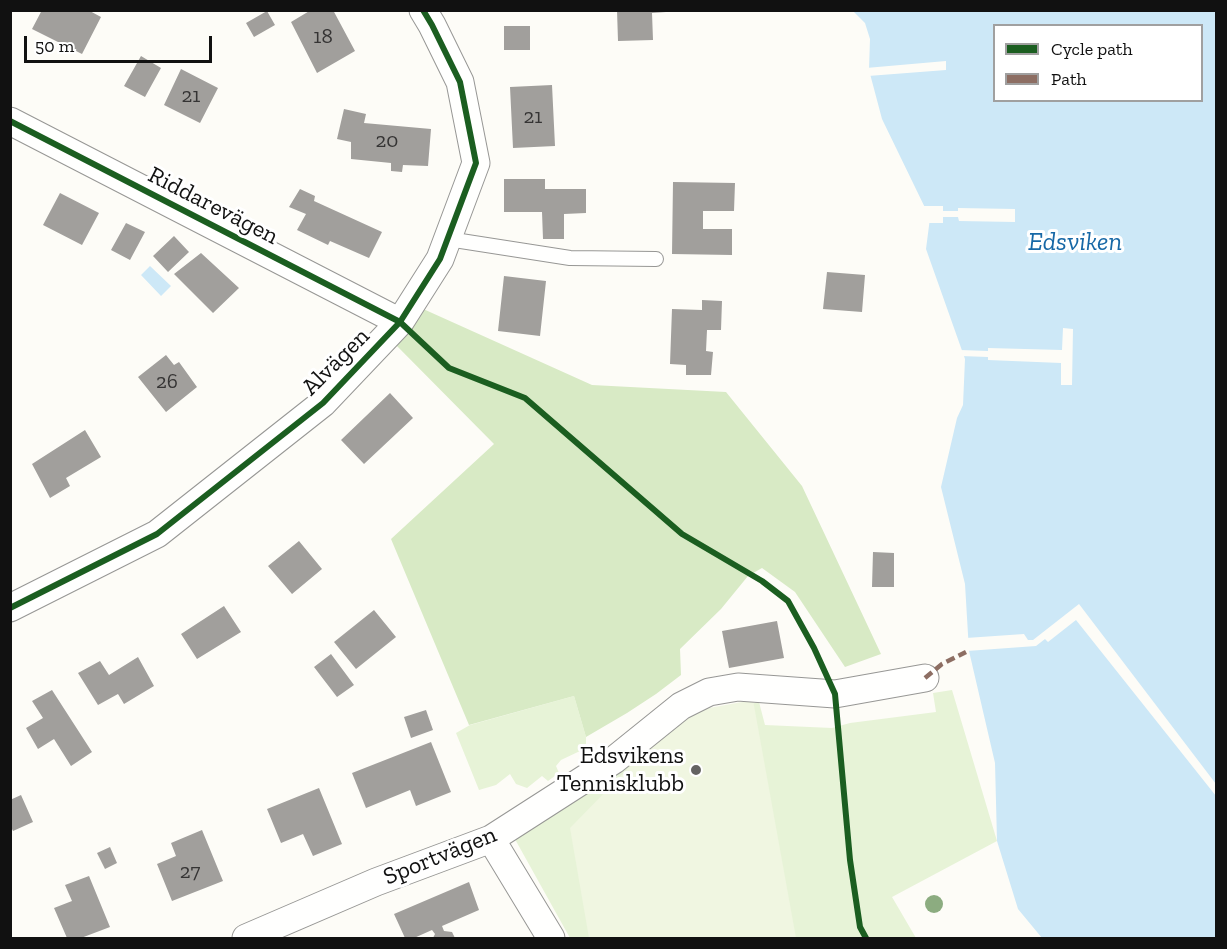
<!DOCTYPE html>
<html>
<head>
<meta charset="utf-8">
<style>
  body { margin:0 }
  #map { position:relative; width:1227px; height:949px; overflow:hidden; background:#fdfcf7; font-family:"Zilla Slab",serif }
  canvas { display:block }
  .frame { position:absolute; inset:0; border:12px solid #111; pointer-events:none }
  .legend { position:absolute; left:993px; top:24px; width:210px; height:78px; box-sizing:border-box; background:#fff; border:2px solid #a0a0a0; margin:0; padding:8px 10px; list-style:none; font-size:18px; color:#111 }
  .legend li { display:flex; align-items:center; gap:12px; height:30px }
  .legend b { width:30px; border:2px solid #a0a0a0 }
  .scale { position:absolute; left:24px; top:36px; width:188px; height:27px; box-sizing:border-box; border:3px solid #111; border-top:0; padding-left:8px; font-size:18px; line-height:21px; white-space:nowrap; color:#111; -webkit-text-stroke:4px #fff; paint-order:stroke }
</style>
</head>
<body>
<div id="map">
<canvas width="1227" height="949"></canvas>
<div class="frame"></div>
<ul class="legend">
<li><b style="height:8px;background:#1b5e20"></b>Cycle path</li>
<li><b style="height:8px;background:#8d6e63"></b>Path</li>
</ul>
<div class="scale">50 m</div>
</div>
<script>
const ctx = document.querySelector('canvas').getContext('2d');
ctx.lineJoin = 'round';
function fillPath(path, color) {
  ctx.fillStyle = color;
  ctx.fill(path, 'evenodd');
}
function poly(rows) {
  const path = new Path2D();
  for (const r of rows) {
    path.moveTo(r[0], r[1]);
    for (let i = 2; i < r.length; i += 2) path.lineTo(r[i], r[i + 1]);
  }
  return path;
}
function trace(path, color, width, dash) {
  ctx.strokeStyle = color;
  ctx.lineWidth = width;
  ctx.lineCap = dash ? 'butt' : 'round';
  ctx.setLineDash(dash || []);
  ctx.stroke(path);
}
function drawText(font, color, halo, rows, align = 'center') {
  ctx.font = font + ' "Zilla Slab",serif';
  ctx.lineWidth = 6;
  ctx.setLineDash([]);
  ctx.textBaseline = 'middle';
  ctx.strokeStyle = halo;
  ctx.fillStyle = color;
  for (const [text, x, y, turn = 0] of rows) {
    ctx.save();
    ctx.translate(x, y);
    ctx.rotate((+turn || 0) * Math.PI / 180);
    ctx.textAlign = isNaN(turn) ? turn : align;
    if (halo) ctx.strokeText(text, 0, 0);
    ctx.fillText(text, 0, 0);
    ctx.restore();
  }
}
fillPath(poly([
  [952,690,997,841,892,897,916,938,570,938,516,841,511,829,617,762,750,704,759,702,765,725,832,728,850,723,936,712,933,693],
  [574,696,586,737,586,745,580,751,561,760,556,766,559,773,548,781,542,776,527,788,516,784,510,774,496,785,479,790,456,733,470,725]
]), '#e7f3d7');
fillPath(poly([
  [421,308,592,385,726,392,802,486,881,654,845,667,795,592,762,568,748,576,721,609,680,649,681,675,656,694,627,713,586,737,574,696,469,725,391,539,494,444,393,342]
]), '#d8eac5');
fillPath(poly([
  [753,700,796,938,589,938,570,828,682,713]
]), '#f0f6e1');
fillPath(poly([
  [853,11,1216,11,1216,938,1042,938,1018,909,997,841,995,763,969,651,965,584,941,487,957,418,963,405,965,359,926,249,930,218,882,119,869,70,870,39,865,23],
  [994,26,1202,26,1202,100,994,100],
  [150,266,171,286,161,296,141,275]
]), '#cde8f7');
fillPath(poly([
  [946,61,946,70,868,76,866,70,866,68],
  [921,206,943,206,943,211,958,211,958,208,1015,209,1015,222,959,221,958,217,943,217,943,223,927,223,927,219],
  [1063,328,1073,329,1072,385,1061,385,1061,363,988,360,988,357,961,356,960,353,960,350,988,351,988,348,1062,350],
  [1079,604,1216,784,1216,796,1076,620,1048,642,1045,639,1036,646,967,651,966,638,1024,634,1028,640,1033,640]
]), '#fdfcf7');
fillPath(poly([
  [42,10,88,10,101,17,82,54,32,29],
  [311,10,333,10,355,51,317,73,291,22],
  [617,10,666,10,666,12,652,13,653,40,618,41],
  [267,11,275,25,254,37,246,23],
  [504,26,530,26,530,50,504,50],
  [141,56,161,68,145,97,124,86],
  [181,69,218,88,200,123,164,105],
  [552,85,555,146,513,148,510,87],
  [344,109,366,114,364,123,431,129,428,166,403,165,402,172,391,171,391,163,351,159,351,142,337,139],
  [504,179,545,179,545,189,586,189,586,213,564,214,564,239,543,239,542,212,504,212],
  [673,182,735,183,734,211,703,211,703,229,732,229,732,255,672,254],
  [300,189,315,196,314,201,382,232,369,258,330,241,328,245,297,230,306,214,289,207],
  [60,193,99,213,82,245,43,225],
  [126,223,145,232,130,260,111,250],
  [174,236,189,252,168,272,153,256],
  [201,253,239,288,213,313,174,274],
  [827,272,865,275,862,312,823,309],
  [504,276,546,281,540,336,498,331],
  [702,300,722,301,721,330,707,330,706,351,713,352,711,375,686,375,686,365,670,364,672,309,702,310],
  [166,355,174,365,179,362,197,387,166,412,138,377],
  [390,393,413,418,364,464,341,440],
  [85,430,101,457,66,478,70,486,50,498,32,464],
  [299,541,322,569,292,594,268,566],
  [873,552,894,553,894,587,872,587],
  [224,606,241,632,197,659,181,634],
  [374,610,396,637,356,669,334,642],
  [777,621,784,658,729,668,722,631],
  [331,654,354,685,337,697,314,667],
  [138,657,154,686,124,704,118,694,98,705,78,673,100,661,109,675],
  [52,690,92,752,71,766,54,739,38,749,26,728,43,718,32,701],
  [426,710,433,730,411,738,404,717],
  [431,742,451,792,416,806,410,790,366,808,352,773],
  [319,788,342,844,313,856,303,834,281,843,267,809],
  [21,795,33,822,13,831,10,825,10,800],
  [202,830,223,881,172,901,157,864,176,856,171,843],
  [110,847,117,863,105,869,97,853],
  [89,876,110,927,81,938,67,938,54,908,72,901,65,885],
  [469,882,479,910,442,926,444,931,452,932,455,938,433,938,435,934,432,930,414,938,405,938,394,914]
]), '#a19f9c');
const lane = poly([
  [448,239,570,258,656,259]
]);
const street = poly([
  [10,121,400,322],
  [10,608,157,534,323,403,400,322,440,259,476,163,460,82,432,25,423,10],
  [491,839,551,938],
  [246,938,376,882,491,839,614,760,681,706,709,692,738,687,835,694,925,678]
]);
trace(lane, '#979795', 16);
trace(street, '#979795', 29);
trace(lane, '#fffffe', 14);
trace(street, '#fffffe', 27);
trace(poly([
  [925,678,942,664,966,652]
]), '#8d6e63', 4.5, [9, 4.5]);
trace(poly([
  [10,121,400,322,449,368,525,398,682,534,762,581,788,601,814,648,835,694,850,860,860,927,866,938],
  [10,608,157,534,323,403,400,322,440,259,476,163,460,82,432,25,423,10]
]), '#1b5e20', 6);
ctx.fillStyle = '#8cac80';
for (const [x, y] of [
  [934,904]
]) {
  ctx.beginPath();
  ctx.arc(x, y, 9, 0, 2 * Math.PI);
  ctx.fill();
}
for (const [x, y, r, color] of [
  [696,770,6,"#646362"]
]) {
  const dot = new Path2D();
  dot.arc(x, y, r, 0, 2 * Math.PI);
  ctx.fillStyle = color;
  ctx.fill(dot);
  trace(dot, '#fff', 2);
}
drawText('21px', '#353434', null, [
  ["18",323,37],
  ["21",191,96],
  ["21",533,117],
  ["20",387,141],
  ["26",167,382],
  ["27",190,872]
]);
drawText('24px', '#111', '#fff', [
  ["Riddarevägen",213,206,27],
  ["Alvägen",336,362,-45],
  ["Sportvägen",440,856,-22]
]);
drawText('24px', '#111', '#fff', [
  ["Edsvikens",684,756],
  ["Tennisklubb",684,784]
], 'right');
drawText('italic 26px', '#1768a6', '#fff', [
  ["Edsviken",1075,243]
]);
</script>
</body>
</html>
